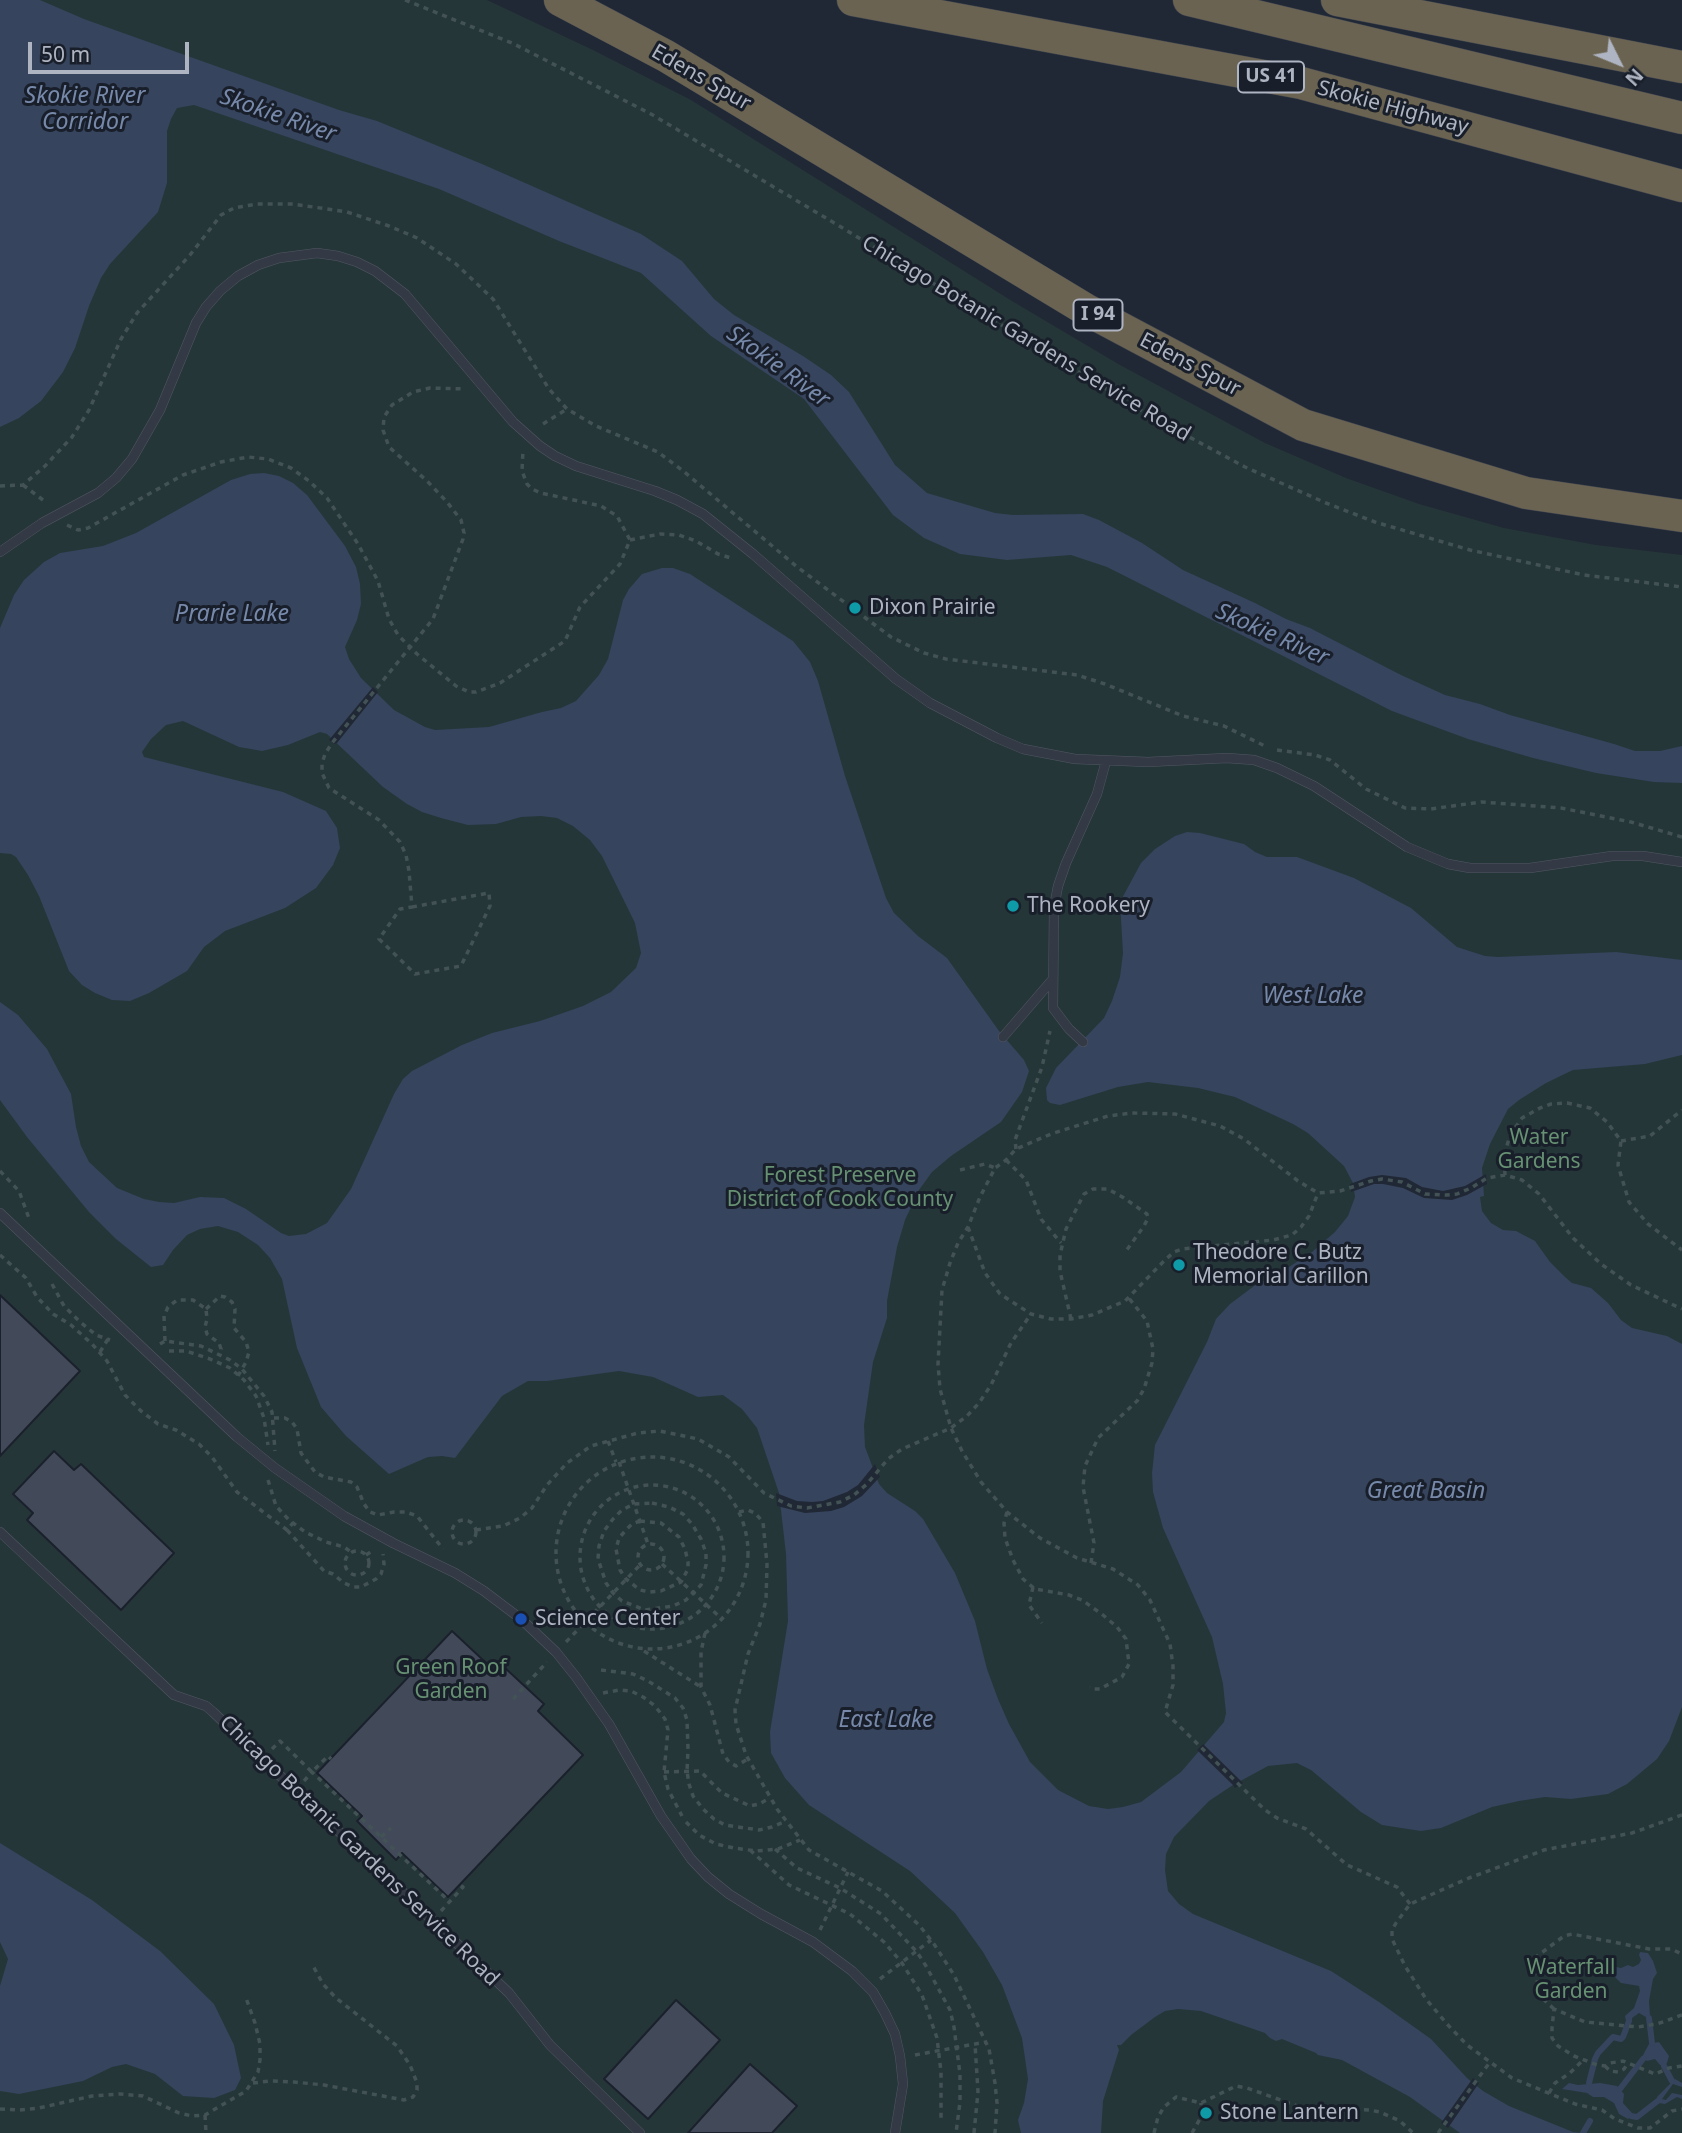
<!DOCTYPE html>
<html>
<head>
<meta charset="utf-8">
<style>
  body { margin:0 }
  #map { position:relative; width:1682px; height:2133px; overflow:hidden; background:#202835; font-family:"Noto Sans",sans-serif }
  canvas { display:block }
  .north { position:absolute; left:1584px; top:28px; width:70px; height:70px; -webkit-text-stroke:5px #191f2a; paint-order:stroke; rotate:133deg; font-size:19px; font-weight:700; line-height:28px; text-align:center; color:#aeb4c2 }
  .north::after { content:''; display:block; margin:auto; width:24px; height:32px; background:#aeb4c2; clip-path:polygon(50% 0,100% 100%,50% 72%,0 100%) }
  .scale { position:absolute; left:28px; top:42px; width:161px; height:32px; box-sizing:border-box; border:4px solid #aeb4c2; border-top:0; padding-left:9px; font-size:21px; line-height:24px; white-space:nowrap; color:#aeb4c2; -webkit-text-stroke:5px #191f2a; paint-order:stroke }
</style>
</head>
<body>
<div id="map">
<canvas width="1682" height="2133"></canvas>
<div class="north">N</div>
<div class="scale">50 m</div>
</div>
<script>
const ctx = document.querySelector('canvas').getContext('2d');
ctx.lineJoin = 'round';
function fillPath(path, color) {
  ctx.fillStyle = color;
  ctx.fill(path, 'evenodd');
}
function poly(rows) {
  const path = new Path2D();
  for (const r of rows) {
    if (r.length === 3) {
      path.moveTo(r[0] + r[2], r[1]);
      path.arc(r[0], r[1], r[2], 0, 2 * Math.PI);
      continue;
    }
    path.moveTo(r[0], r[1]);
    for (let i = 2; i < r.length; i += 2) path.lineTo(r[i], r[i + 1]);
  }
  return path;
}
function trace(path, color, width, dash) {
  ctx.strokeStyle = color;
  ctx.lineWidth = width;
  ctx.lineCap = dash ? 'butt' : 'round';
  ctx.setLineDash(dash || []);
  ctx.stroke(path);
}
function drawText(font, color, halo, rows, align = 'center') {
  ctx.font = font + ' "Noto Sans",sans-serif';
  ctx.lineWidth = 6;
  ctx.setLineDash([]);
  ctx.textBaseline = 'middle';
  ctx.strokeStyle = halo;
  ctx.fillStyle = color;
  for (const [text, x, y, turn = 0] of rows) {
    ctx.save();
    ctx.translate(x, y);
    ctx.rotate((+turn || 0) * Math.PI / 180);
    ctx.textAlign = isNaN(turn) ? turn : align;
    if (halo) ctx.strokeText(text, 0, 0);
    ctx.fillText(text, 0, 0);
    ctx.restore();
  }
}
fillPath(poly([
  [0,0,487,0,593,50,691,100,1012,301,1120,365,1265,443,1346,478,1419,504,1504,528,1596,545,1682,555,1682,2133,0,2133]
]), '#253638');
fillPath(poly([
  [0,0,40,0,84,19,339,110,377,121,482,164,641,234,682,261,714,299,734,315,803,356,831,375,849,392,895,465,927,493,995,513,1013,515,1083,514,1099,520,1142,543,1183,570,1255,603,1286,619,1310,628,1401,675,1445,695,1480,704,1510,715,1614,744,1635,751,1660,751,1682,746,1682,783,1654,782,1596,773,1533,758,1468,739,1392,711,1107,567,1071,555,1007,560,960,554,924,538,893,515,804,399,711,336,641,273,559,241,439,189,194,105,177,108,171,119,167,131,167,183,158,212,110,264,101,278,89,306,75,348,63,372,41,401,19,418,0,427],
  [264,473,279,476,293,483,307,495,345,546,356,567,360,584,361,604,357,620,345,647,349,659,361,678,394,710,425,727,435,730,489,727,542,712,561,708,576,701,599,675,608,659,623,600,629,589,642,574,662,568,673,568,690,574,793,641,810,662,818,681,845,776,886,898,894,913,918,936,947,958,999,1031,1024,1060,1029,1071,1022,1092,1001,1122,951,1156,932,1172,919,1190,905,1220,897,1247,887,1301,887,1318,873,1362,864,1425,865,1447,879,1484,887,1493,915,1511,923,1519,955,1573,975,1621,987,1669,998,1699,1009,1724,1030,1762,1058,1790,1089,1806,1108,1809,1123,1807,1141,1802,1181,1772,1224,1722,1226,1713,1223,1684,1212,1637,1163,1528,1153,1492,1152,1473,1155,1445,1207,1342,1216,1319,1230,1304,1254,1286,1286,1269,1312,1252,1335,1232,1348,1216,1355,1197,1353,1183,1344,1166,1308,1133,1293,1124,1235,1097,1198,1088,1148,1082,1118,1087,1060,1105,1050,1103,1047,1100,1046,1088,1056,1068,1104,1018,1112,1001,1120,977,1123,953,1120,902,1141,863,1155,849,1175,836,1187,832,1200,833,1244,844,1255,852,1267,857,1297,857,1354,878,1411,908,1457,947,1485,956,1498,957,1616,952,1682,960,1682,1055,1645,1064,1573,1070,1546,1083,1519,1100,1508,1109,1490,1144,1482,1168,1484,1196,1480,1197,1482,1211,1491,1223,1503,1230,1516,1231,1535,1241,1550,1262,1565,1277,1572,1283,1591,1288,1608,1303,1621,1320,1632,1328,1667,1336,1682,1344,1682,1707,1669,1741,1657,1759,1627,1784,1608,1794,1571,1799,1545,1797,1519,1801,1492,1807,1441,1828,1421,1831,1382,1825,1361,1812,1311,1770,1297,1763,1268,1766,1233,1785,1209,1801,1174,1837,1166,1854,1165,1870,1168,1891,1179,1904,1193,1914,1331,1971,1379,2002,1431,2039,1467,2078,1483,2091,1509,2106,1573,2132,1582,2133,1460,2133,1410,2097,1342,2060,1318,2055,1316,2053,1282,2039,1276,2041,1270,2038,1265,2033,1201,2011,1178,2009,1165,2011,1155,2017,1131,2035,1121,2045,1117,2045,1119,2050,1103,2101,1101,2133,1021,2133,1018,2120,1024,2103,1028,2079,1022,2038,1002,1985,983,1952,955,1913,910,1871,809,1805,785,1778,771,1753,770,1732,788,1621,786,1554,779,1493,757,1428,742,1409,723,1395,698,1397,653,1377,619,1371,547,1381,528,1381,502,1396,455,1458,442,1456,428,1457,389,1474,346,1436,321,1407,297,1348,282,1279,270,1258,258,1245,238,1232,218,1226,200,1229,187,1235,173,1250,163,1265,151,1267,116,1239,89,1212,27,1137,0,1100,0,1002,18,1015,47,1049,71,1094,76,1127,81,1146,89,1162,117,1188,144,1199,159,1202,174,1203,200,1197,224,1198,246,1209,281,1233,289,1236,306,1234,327,1223,351,1189,394,1094,403,1079,412,1071,462,1045,492,1033,540,1021,583,1006,611,992,636,968,641,953,635,923,602,856,590,840,573,826,557,818,541,816,521,817,496,824,468,825,441,818,422,812,407,804,383,787,327,734,320,732,288,745,262,751,239,747,183,721,166,725,151,739,142,752,144,757,283,792,326,811,337,828,340,848,333,865,316,888,285,908,225,931,204,947,187,971,149,993,130,1001,112,1000,95,993,82,985,69,971,39,896,28,875,16,857,11,854,0,853,0,628,14,595,24,580,44,562,60,553,103,546,136,533,231,480,250,474],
  [0,1843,92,1900,160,1951,214,2004,234,2045,241,2078,235,2090,214,2098,183,2096,155,2074,126,2064,112,2067,83,2081,19,2094,0,2091,0,1986,8,1959,0,1942],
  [1640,1952,1648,1953,1653,1961,1657,1973,1653,1979,1649,2001,1650,2016,1646,2017,1639,2013,1632,2018,1632,2021,1626,2021,1625,2016,1634,2008,1640,1991,1639,1986,1621,1983,1611,1973,1602,1972,1598,1967,1604,1958,1612,1966,1621,1968,1628,1965,1633,1967,1639,1964,1641,1960,1639,1955],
  [1659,2042,1669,2056,1667,2063,1664,2066,1660,2065,1655,2059,1647,2061,1642,2057,1649,2044],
  [1675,2079,1682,2083,1682,2087,1673,2084,1662,2099,1666,2100,1672,2093,1682,2095,1682,2099,1677,2097,1665,2104,1659,2103,1657,2097],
  [1569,2083,1578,2085,1600,2083,1617,2086,1624,2094,1623,2103,1632,2113,1631,2116,1628,2119,1619,2114,1614,2103,1604,2097,1593,2097,1587,2093,1562,2089]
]), '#36445d');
fillPath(poly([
  [373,687,378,692,337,743,334,744,329,740],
  [1486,1174,1487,1184,1467,1195,1452,1200,1424,1198,1403,1188,1383,1184,1374,1184,1351,1192,1350,1184,1369,1177,1382,1175,1406,1178,1422,1187,1443,1191,1465,1186],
  [875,1464,880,1477,877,1480,862,1496,844,1507,831,1511,805,1513,777,1506,776,1493,797,1501,812,1502,823,1501,847,1492,858,1485],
  [1203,1744,1240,1780,1243,1783,1235,1788,1233,1785,1197,1750],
  [1473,2078,1479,2083,1448,2128,1441,2123]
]), '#202835');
trace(poly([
  [1649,2018,1652,2043],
  [1664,2066,1672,2081],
  [1589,2083,1595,2059,1598,2053,1613,2037,1621,2039,1623,2037,1629,2021],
  [1620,2089,1643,2059],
  [1631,2116,1637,2117,1659,2100],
  [1583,2133,1590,2121]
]), '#36445d', 6);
const building = poly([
  [0,1295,80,1371,0,1456,0,1295],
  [54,1451,74,1470,81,1464,174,1553,121,1610,27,1520,33,1513,13,1494,54,1451],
  [452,1631,498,1674,504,1667,544,1704,538,1711,583,1755,448,1897,402,1853,396,1860,357,1821,362,1816,317,1773,452,1631],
  [676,2000,720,2040,648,2119,604,2079,676,2000],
  [750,2064,797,2106,772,2133,688,2133,750,2064]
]);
fillPath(building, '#424a59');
trace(building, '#1b212c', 2);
const service = poly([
  [0,552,42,523,98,493,116,478,132,459,160,410,196,323,206,307,220,291,238,276,258,265,279,258,317,253,338,256,357,262,375,271,405,294,513,422,540,446,555,456,576,466,655,491,677,500,703,514,753,554,896,679,930,703,997,738,1023,749,1075,759,1148,762,1227,758,1254,760,1277,768,1314,786,1407,847,1448,864,1470,868,1530,868,1612,856,1643,856,1682,862],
  [1003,1037,1053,979],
  [1083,1042,1069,1029,1053,1008,1054,907,1058,886,1066,863,1097,794,1106,761],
  [0,1213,237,1437,275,1468,344,1516,393,1543,455,1573,484,1591,521,1619,556,1652,576,1677,609,1724,661,1816,691,1859,708,1877,729,1894,761,1914,813,1942,852,1971,873,1992,885,2013,895,2034,900,2056,903,2084,895,2133],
  [0,1532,174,1695,206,1706,213,1712,509,1993,550,2045,640,2133]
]);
const motorway = poly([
  [560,0,666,56,1085,309,1303,425,1526,493,1682,516],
  [853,0,1301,83,1682,186],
  [1189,0,1682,118],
  [1337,0,1682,67]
]);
trace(service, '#515763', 10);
trace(motorway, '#3e4450', 33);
trace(poly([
  [405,0,512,43,651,114,836,224,1154,418,1245,467,1326,503,1375,522,1470,550,1584,575,1682,587],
  [543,424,567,409],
  [23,485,47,503],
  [0,486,23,485,45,466,72,437,89,410,121,339,137,313,190,255,221,215,234,208,257,204,293,204,347,212,389,226,417,238,456,264,493,299,549,389,567,409,596,426,658,452,682,470,796,566,891,637,924,653,946,659,1077,675,1105,684,1183,716,1224,726,1267,747],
  [67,525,78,530,88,528,183,475,221,462,248,457,268,459,291,468,309,481,327,498,358,544,378,581,389,619,398,635,417,654,456,686,469,692,476,692,500,683,565,641,580,607,620,564,630,540,617,516,601,506,541,493,532,489,527,484,522,471,523,450],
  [630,540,660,534,679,535,696,541,718,554,734,559],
  [1277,750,1315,755,1330,760,1366,789,1405,808,1431,809,1481,802,1561,808,1631,822,1682,837],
  [412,907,489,893,490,906,461,966,415,974,379,939,400,909,412,907,409,871,406,855,400,842,379,820,329,788,322,773,322,764,325,754,332,743,433,619,463,539,464,533,461,520,447,502,427,481,389,447,383,430,384,417,392,405,413,392,430,388,465,389],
  [1621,1141,1650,1136,1682,1110],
  [1016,1149,1015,1140,1042,1067,1050,1031],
  [1006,1160,1026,1180,1041,1219,1061,1243],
  [960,1170,985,1164,995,1168],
  [0,1171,19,1191,30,1221],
  [1505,1175,1504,1156,1510,1135,1522,1118,1540,1108,1551,1104,1567,1103,1590,1108,1607,1122,1621,1141,1618,1165,1629,1202,1648,1224,1682,1250],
  [968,1227,985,1273,1000,1294,1031,1314,1051,1319,1071,1319,1092,1315,1125,1301,1165,1260,1174,1252,1182,1249,1273,1240,1292,1235,1301,1227,1309,1216,1318,1193],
  [0,1255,26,1278,37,1297,53,1314,71,1325,92,1344,107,1361,125,1395,141,1411,158,1424,176,1430,199,1444,212,1457,237,1492,287,1530,293,1523],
  [52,1284,64,1306,79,1321,96,1335,110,1340],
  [206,1309,220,1296,225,1297,232,1302,235,1309,234,1328,246,1342,249,1352,246,1362,238,1376],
  [1071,1319,1060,1271,1060,1255,1066,1229,1084,1194,1093,1189,1108,1189,1124,1198,1147,1214,1148,1218,1144,1226,1126,1251],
  [165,1341,164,1316,168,1307,177,1300,193,1300,206,1309,207,1319,205,1327,207,1334,219,1343,221,1349,218,1353],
  [160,1344,165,1341,201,1346,230,1360,242,1369,264,1396,272,1412,275,1451],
  [169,1351,186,1351,210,1359,230,1368,244,1380,256,1396,264,1418,268,1445],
  [100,1352,108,1339],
  [274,1418,285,1418,292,1422,297,1429,301,1453,315,1472,324,1477,351,1482,357,1487,364,1504,370,1512,378,1515,394,1512,406,1512,417,1516,443,1549],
  [608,1441,616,1462],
  [652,1553,96],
  [619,1462,648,1544],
  [268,1480,276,1506,289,1520,305,1532,326,1542,344,1547,351,1552],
  [652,1557,72],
  [652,1503,669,1507,683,1514,692,1524,701,1539,706,1553,706,1565,701,1585,686,1600,673,1606,645,1610,622,1601,613,1593,606,1583,598,1559,599,1546,604,1531,613,1519,622,1510,634,1504,652,1503],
  [739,1512,748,1510,755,1513,763,1522,767,1564,766,1600,760,1624,748,1654,735,1710,736,1724,746,1755,777,1809,809,1850,882,1891,919,1925,934,1944,954,1975,989,2049,995,2083,997,2103,995,2133],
  [1007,1512,1004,1523,1005,1538,1013,1560,1023,1579,1035,1589,1069,1595,1082,1600,1103,1615,1117,1627,1126,1639,1129,1664,1122,1677,1100,1689,1093,1689,1090,1687],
  [464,1532,12],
  [640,1521,661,1523,679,1537,685,1549,688,1562,688,1569,681,1582,661,1591,650,1592,640,1590,626,1579,620,1570,616,1549,619,1538,626,1530,632,1524,640,1521],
  [287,1530,324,1571,333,1574,344,1583,353,1587,361,1587,376,1579,381,1574,384,1564,383,1554],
  [476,1530,503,1526,520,1518,532,1508,547,1485,567,1463,591,1446,638,1433,660,1431,698,1439,729,1457,764,1493,791,1506,807,1508,840,1502,854,1495,867,1484,888,1459,902,1449,951,1428,967,1416,979,1403,991,1385,1011,1343,1031,1314],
  [651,1557,13],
  [357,1563,12],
  [366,1555,374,1550],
  [1091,1563,1094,1543,1083,1487,1085,1466,1098,1438,1137,1401,1144,1389,1152,1363,1153,1349,1147,1321,1128,1297],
  [662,1564,722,1619],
  [1033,1587,1029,1605,1042,1623],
  [705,1633,701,1652,701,1687,710,1705,723,1754,729,1762,736,1766,748,1759],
  [566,1642,640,1565],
  [644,1651,701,1687],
  [601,1670,633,1674,648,1681,675,1698,683,1708,687,1720,688,1749,687,1771,689,1784,693,1796,703,1809,714,1819,725,1825,759,1830,772,1827,786,1821],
  [603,1693,619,1690,631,1691,643,1697,655,1706,665,1719,668,1730,664,1772,668,1789,682,1816],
  [513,1699,547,1662],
  [272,1749,280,1741,312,1772,328,1756,331,1759],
  [664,1772,700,1771,722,1793,750,1806,759,1804,770,1798],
  [304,1781,312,1772,450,1902],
  [1682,1815,1632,1833,1544,1850,1469,1878,1410,1904,1396,1923,1392,1930,1392,1939,1405,1966,1426,1999,1447,2024,1467,2045,1512,2078,1575,2104,1602,2110,1615,2119,1638,2128,1650,2128,1672,2111,1682,2109],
  [686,1822,699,1835,716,1844,734,1848,756,1851,778,1849,800,1840],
  [381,1837,391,1828],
  [775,1849,797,1868,840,1888,881,1914,917,1952,926,1966,950,2010,954,2027,960,2074,960,2102,956,2133],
  [750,1850,789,1885,850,1914,884,1942,902,1963,922,1995,937,2038,941,2072,941,2118],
  [1410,1904,1397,1887,1347,1865,1306,1829,1277,1818,1265,1810,1165,1712,1173,1685,1173,1666,1170,1644,1150,1600,1138,1585,1113,1569,1077,1558,1040,1538,1007,1512,981,1482,962,1451,951,1428,940,1389,938,1364,942,1290,950,1263,958,1243,968,1227,980,1197,995,1168,1006,1160,1016,1149,1051,1134,1108,1116,1132,1113,1175,1114,1220,1126,1244,1139,1298,1181,1318,1193,1340,1191,1371,1181,1382,1179,1402,1182,1425,1194,1446,1195,1457,1194,1471,1188,1487,1178,1505,1175,1522,1180,1539,1194,1573,1238,1601,1264,1631,1285,1682,1309],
  [441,1911,463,1887,460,1885],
  [820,1930,848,1872],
  [880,1979,931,1940],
  [1554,2009,1541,1997,1537,1980,1530,1965,1532,1960,1564,1936,1572,1934,1649,1949,1671,1949,1682,1954],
  [1682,2015,1657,2024,1638,2027,1585,2022,1554,2009,1552,2028,1552,2038,1558,2046,1574,2056,1597,2065,1605,2066,1610,2063,1623,2061,1655,2074,1669,2068,1682,2066],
  [915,2055,986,2042],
  [1605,2066,1610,2071,1618,2072,1624,2069,1628,2063],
  [253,2083,270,2081,294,2082,324,2085,404,2100,413,2097,417,2090,417,2083,410,2065,397,2046,336,1998,323,1984,312,1964],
  [1549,2093,1555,2083,1570,2073,1583,2060],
  [0,2109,19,2110,39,2108,92,2096,120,2094,143,2096,179,2113,192,2116,205,2115,246,2091,258,2072,260,2060,260,2044,255,2023,246,1998],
  [205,2115,206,2133],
  [974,2133,978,2092,975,2044],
  [1154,2133,1158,2117,1164,2107,1176,2097,1201,2103,1236,2086,1247,2088,1303,2108,1369,2110,1380,2112,1400,2121,1413,2133],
  [1192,2133,1201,2117,1201,2103],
  [1438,2133,1490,2062]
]), '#425255', 3.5, [5, 5]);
trace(service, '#343a45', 9);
trace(motorway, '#6b6351', 32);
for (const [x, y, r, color] of [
  [855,608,7,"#0f9aa8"],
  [1013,906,7,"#0f9aa8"],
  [1179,1265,7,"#0f9aa8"],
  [521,1619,7,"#1a4fb4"],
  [1206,2113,7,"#0f9aa8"]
]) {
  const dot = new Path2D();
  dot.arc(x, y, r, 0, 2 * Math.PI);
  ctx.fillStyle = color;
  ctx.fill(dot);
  trace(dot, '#191f2a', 2.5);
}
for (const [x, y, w] of [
  [1271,77,66],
  [1098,315,49]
]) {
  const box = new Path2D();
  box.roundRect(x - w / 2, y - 15.5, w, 31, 5);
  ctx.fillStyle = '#191f2a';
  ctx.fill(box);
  trace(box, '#aeb4c2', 2);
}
drawText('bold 19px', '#aeb4c2', null, [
  ["US 41",1271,77],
  ["I 94",1098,315]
]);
drawText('21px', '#aeb4c2', '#191f2a', [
  ["Edens Spur",701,78,30],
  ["Skokie Highway",1393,108,15],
  ["Chicago Botanic Gardens Service Road",1026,339,31],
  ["Edens Spur",1190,365,28],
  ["Chicago Botanic Gardens Service Road",359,1851,44]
]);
drawText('21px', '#aeb4c2', '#191f2a', [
  ["Dixon Prairie",869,608],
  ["The Rookery",1027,906],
  ["Theodore C. Butz",1193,1253],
  ["Memorial Carillon",1193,1277],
  ["Science Center",535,1619],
  ["Stone Lantern",1220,2113]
], 'left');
drawText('21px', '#679173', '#191f2a', [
  ["Water",1539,1138],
  ["Gardens",1539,1162],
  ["Forest Preserve",840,1176],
  ["District of Cook County",840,1200],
  ["Green Roof",451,1668],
  ["Garden",451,1692],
  ["Waterfall",1571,1968],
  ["Garden",1571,1992]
]);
drawText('italic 23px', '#7789aa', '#191f2a', [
  ["Skokie River",85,96],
  ["Corridor",85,122],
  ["Skokie River",278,116,19],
  ["Skokie River",778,367,36],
  ["Prarie Lake",232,614],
  ["Skokie River",1272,635,24],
  ["West Lake",1313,996],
  ["Great Basin",1426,1491],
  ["East Lake",886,1720]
]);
</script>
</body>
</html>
